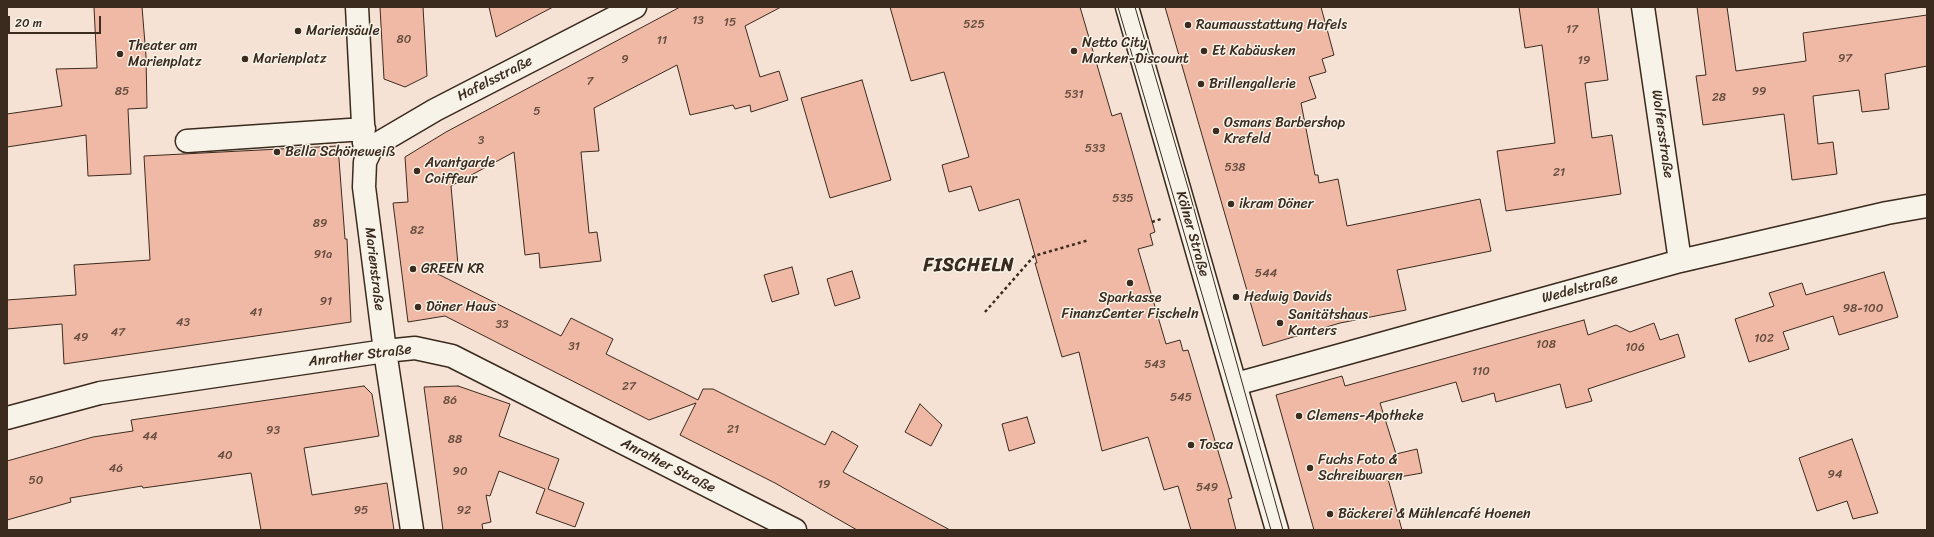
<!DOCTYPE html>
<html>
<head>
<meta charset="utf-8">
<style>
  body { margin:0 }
  #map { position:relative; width:1934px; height:537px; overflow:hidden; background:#f5e2d4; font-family:Sriracha,sans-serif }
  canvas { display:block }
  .frame { position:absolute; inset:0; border:8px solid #3b2a1e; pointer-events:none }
  .scale { position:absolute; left:8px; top:16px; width:93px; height:18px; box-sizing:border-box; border:2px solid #3b2a1e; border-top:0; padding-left:5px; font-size:12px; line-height:14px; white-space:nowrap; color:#3b2a1e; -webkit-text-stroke:3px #f7f3e8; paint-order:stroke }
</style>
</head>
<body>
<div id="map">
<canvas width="1934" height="537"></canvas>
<div class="frame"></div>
<div class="scale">20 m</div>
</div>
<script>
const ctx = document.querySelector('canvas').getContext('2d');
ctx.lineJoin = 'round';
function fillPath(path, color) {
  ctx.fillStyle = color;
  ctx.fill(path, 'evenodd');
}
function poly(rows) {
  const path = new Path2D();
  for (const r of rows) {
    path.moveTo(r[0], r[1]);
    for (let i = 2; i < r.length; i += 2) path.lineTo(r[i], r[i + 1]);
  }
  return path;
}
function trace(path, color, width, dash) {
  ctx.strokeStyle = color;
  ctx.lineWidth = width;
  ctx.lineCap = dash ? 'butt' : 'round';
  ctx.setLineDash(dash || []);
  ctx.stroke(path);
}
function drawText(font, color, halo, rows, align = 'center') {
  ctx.font = font + ' Sriracha,sans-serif';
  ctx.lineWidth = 3;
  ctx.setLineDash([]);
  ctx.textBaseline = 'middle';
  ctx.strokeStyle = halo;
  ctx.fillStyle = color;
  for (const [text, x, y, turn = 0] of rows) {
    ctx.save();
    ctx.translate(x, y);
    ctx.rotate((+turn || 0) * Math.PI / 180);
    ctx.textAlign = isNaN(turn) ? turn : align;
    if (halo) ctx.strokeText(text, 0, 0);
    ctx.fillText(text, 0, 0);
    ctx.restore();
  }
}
const building = poly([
  [94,7,142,7,146,56,147,108,128,109,131,174,88,176,86,135,7,147,7,114,62,106,56,69,97,68,94,7],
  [380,7,423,7,427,76,405,87,384,79,380,7],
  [489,7,553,7,496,37,489,7],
  [680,7,781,7,745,26,760,77,779,71,788,100,751,112,750,105,735,109,733,105,690,115,677,65,594,108,599,151,581,152,589,233,597,232,601,261,540,268,539,253,525,255,514,152,451,186,458,265,428,269,561,336,571,318,613,339,606,354,698,400,703,389,713,389,825,445,832,431,858,446,843,472,950,530,857,530,775,483,680,435,696,403,649,420,445,316,408,322,393,203,408,202,405,157,446,132,680,7],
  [890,7,1080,7,1112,116,1121,113,1155,232,1150,234,1153,245,1138,249,1166,344,1180,340,1183,351,1188,350,1232,498,1228,499,1236,530,1191,530,1178,486,1164,490,1148,437,1102,451,1079,352,1062,357,1035,263,1037,263,1019,199,979,211,971,186,949,192,942,165,969,157,944,72,911,81,890,7],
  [1165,7,1321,7,1334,55,1322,59,1326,72,1309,77,1316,98,1301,103,1315,175,1318,175,1319,183,1338,179,1347,226,1480,199,1491,251,1397,270,1406,310,1340,323,1263,346,1165,7],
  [1519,7,1598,7,1608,80,1585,83,1592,138,1612,135,1621,194,1506,211,1497,151,1555,143,1542,45,1525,48,1519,7],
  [1697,7,1727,7,1736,71,1806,61,1803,33,1927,15,1927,66,1885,74,1889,109,1862,112,1859,90,1813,96,1818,144,1833,142,1837,174,1792,180,1784,114,1703,125,1696,76,1706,75,1697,7],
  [862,80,891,180,830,198,801,98,862,80],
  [338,146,345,239,347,239,351,322,64,364,62,324,7,329,7,300,76,295,74,265,150,260,144,156,338,146],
  [792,267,799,294,772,302,764,275,792,267],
  [852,271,860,298,835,306,827,279,852,271],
  [1884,272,1898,317,1839,335,1833,316,1783,332,1789,349,1749,362,1735,319,1774,306,1769,293,1802,283,1806,295,1884,272],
  [1584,320,1588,335,1616,325,1630,332,1654,323,1660,340,1678,334,1685,357,1588,389,1592,401,1566,408,1560,384,1496,402,1494,393,1462,402,1456,382,1380,403,1396,454,1417,449,1422,473,1388,479,1402,530,1314,530,1276,395,1342,376,1345,386,1584,320],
  [364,386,372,394,379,436,304,448,312,495,387,483,394,530,261,530,251,473,143,488,142,486,70,498,71,502,7,520,7,461,93,437,133,431,131,420,364,386],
  [458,386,510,404,499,436,559,459,548,489,584,503,575,527,536,513,545,489,499,471,490,496,486,495,491,522,482,524,483,530,443,530,424,387,458,386],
  [920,404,942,425,931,446,905,432,920,404],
  [1027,417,1035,443,1009,451,1002,424,1027,417],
  [1852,439,1878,513,1853,519,1847,501,1817,511,1799,458,1852,439]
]);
fillPath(building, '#f0b9a5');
trace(building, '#3b2a1e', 1);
const minor = poly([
  [357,7,364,143],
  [1643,7,1680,261],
  [187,141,364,129],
  [1236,384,1680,261,1887,213,1927,206],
  [412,530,385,351,415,348,452,356,795,530]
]);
const major = poly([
  [1127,7,1277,530],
  [7,418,100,393,385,351,364,187,365,162,372,147,435,110,635,7]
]);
trace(minor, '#3b2a1e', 25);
trace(major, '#3b2a1e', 25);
trace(poly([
  [1152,222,1161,219],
  [985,312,1034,256,1089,240]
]), '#3b2a1e', 2.5, [3, 3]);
trace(minor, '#f7f3e8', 22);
trace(major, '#f7f3e8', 22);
trace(poly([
  [1118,7,1271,530],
  [1135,7,1189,191,1283,530]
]), '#3b2a1e', 1);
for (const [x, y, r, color] of [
  [1188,25,4,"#3b2a1e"],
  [298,31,4,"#3b2a1e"],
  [1074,51,4,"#3b2a1e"],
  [1204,51,4,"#3b2a1e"],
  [120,54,4,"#3b2a1e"],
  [245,59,4,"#3b2a1e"],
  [1201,84,4,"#3b2a1e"],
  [1216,131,4,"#3b2a1e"],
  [277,152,4,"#3b2a1e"],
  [417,171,4,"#3b2a1e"],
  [1231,204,4,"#3b2a1e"],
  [413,269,4,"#3b2a1e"],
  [1130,283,4,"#3b2a1e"],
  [1236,297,4,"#3b2a1e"],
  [418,307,4,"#3b2a1e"],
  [1280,323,4,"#3b2a1e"],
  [1299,416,4,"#3b2a1e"],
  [1191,445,4,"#3b2a1e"],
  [1310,468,4,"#3b2a1e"],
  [1330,514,4,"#3b2a1e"]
]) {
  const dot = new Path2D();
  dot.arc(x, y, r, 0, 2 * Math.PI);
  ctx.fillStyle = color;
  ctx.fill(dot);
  trace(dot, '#f7f3e8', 1.5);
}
drawText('12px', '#684e40', null, [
  ["13",698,21],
  ["15",730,23],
  ["525",974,25],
  ["17",1572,30],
  ["80",404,40],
  ["11",662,41],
  ["97",1845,59],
  ["9",625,60],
  ["19",1584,61],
  ["7",590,82],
  ["85",122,92],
  ["99",1759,92],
  ["531",1074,95],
  ["28",1719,98],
  ["5",537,112],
  ["3",481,141],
  ["533",1095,149],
  ["538",1235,168],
  ["21",1559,173],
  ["535",1123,199],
  ["89",320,224],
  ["82",417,231],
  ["91a",323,255],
  ["544",1266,274],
  ["91",326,302],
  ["98-100",1863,309],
  ["41",256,313],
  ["43",183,323],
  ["33",502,325],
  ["47",118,333],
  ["49",81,338],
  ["102",1764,339],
  ["108",1546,345],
  ["31",574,347],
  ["106",1635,348],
  ["543",1155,365],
  ["110",1481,372],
  ["27",629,387],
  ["545",1181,398],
  ["86",450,401],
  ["21",733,430],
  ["93",273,431],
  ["44",150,437],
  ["88",455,440],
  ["40",225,456],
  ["46",116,469],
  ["90",460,472],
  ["94",1835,475],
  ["50",36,481],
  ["19",824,485],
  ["549",1207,488],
  ["95",361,511],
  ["92",464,511]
]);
drawText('14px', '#3b2a1e', '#f7f3e8', [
  ["Raumausstattung Hafels",1196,25],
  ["Mariensäule",306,31],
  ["Netto City",1082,43],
  ["Marken-Discount",1082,59],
  ["Theater am",128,46],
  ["Marienplatz",128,62],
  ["Et Kabäusken",1212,51],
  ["Marienplatz",253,59],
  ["Brillengallerie",1209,84],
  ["Osmans Barbershop",1224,123],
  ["Krefeld",1224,139],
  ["Bella Schöneweiß",285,152],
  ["Avantgarde",425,163],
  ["Coiffeur",425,179],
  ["ikram Döner",1239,204],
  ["GREEN KR",421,269],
  ["Hedwig Davids",1244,297],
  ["Sparkasse",1130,298,"center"],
  ["FinanzCenter Fischeln",1130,314,"center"],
  ["Döner Haus",426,307],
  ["Sanitätshaus",1288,315],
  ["Kanters",1288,331],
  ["Clemens-Apotheke",1307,416],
  ["Tosca",1199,445],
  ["Fuchs Foto &",1318,460],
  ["Schreibwaren",1318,476],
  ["Bäckerei & Mühlencafé Hoenen",1338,514]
], 'left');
drawText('14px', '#3b2a1e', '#f7f3e8', [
  ["Hafelsstraße",495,79,-27],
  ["Wolfersstraße",1662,134,82],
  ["Kölner Straße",1192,234,74],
  ["Marienstraße",374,269,83],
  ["Wedelstraße",1580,289,-15],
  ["Anrather Straße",360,356,-7],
  ["Anrather Straße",668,466,27]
]);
ctx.letterSpacing = '1px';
drawText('bold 18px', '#3b2a1e', '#f7f3e8', [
  ["FISCHELN",969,266]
]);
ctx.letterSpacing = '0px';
</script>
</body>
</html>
